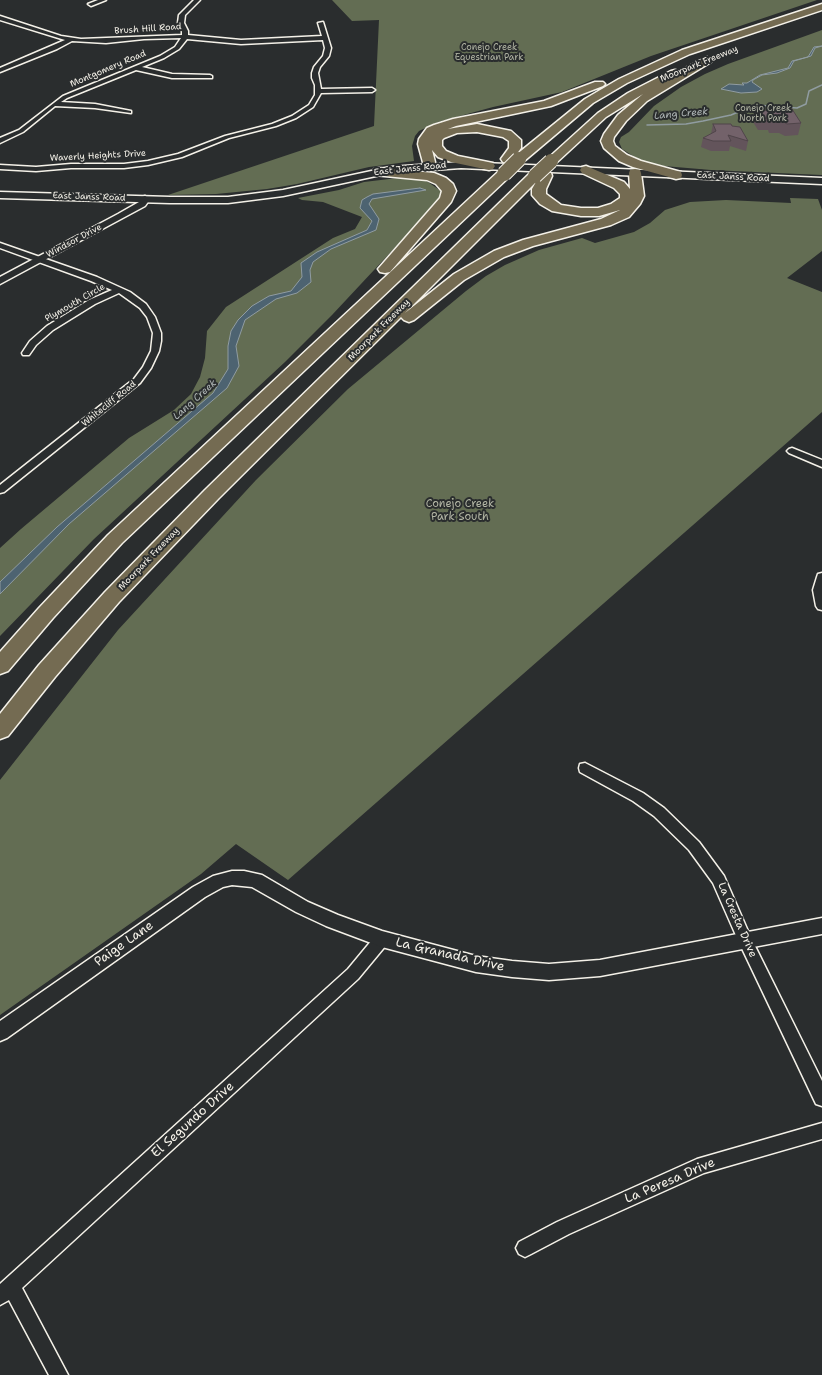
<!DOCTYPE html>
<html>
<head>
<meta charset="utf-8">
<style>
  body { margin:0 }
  canvas { display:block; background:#2a2d2e }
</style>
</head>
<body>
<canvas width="822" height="1375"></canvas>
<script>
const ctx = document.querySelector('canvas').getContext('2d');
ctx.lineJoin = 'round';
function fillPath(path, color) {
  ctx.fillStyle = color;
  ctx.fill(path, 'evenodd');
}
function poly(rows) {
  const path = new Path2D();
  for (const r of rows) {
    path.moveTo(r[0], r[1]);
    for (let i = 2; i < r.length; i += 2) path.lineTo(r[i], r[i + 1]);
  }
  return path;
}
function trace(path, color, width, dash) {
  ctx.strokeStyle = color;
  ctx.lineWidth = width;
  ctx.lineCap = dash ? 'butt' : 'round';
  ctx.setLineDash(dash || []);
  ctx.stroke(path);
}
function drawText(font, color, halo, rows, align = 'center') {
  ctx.font = font + ' "Shantell Sans",sans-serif';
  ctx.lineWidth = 4;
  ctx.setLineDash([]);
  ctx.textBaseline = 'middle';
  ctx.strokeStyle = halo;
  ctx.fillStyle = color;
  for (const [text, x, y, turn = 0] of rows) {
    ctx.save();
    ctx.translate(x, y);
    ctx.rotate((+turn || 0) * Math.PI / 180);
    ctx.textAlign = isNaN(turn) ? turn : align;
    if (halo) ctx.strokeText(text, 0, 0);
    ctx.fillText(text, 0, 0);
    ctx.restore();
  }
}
fillPath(poly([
  [332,0,817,0,651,56,562,92,493,107,438,122,419,131,415,136,412,146,414,161,369,167,297,184,267,189,216,194,168,195,374,126,379,20,352,21],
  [822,30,822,175,711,170,664,166,641,161,622,149,619,142,621,137,629,132,654,106,681,87,705,74,728,64],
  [406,177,419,178,428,182,445,194,332,315,285,362,94,539,0,636,0,548,21,529,129,438,174,410,191,394,200,377,205,358,207,331,226,307,333,238,355,229,362,217,323,202,302,200,298,198,339,190,364,182],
  [790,198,818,199,822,210,822,251,787,278,822,292,822,412,288,880,236,844,201,874,0,1015,0,780,118,630,256,480,348,389,466,291,486,276,505,265,539,250,582,238,595,243,634,232,650,223,665,210,690,202,726,200,791,203]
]), '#636d53');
const water = poly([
  [822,46,815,48,811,56,794,61,790,68,777,73,762,75,753,80,752,82,762,89,757,92,741,93,721,89,729,84,744,85,742,83,747,83,760,75,788,68,792,61,808,57,814,47,822,46],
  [420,188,426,190,372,199,369,204,379,219,376,230,331,249,313,262,310,270,311,282,297,293,276,299,245,320,236,346,239,366,227,388,69,524,0,594,0,582,57,527,213,393,228,369,228,346,231,331,238,320,252,306,269,296,291,291,302,277,301,263,317,252,367,230,372,221,360,208,362,200,367,197,373,194,420,188]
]);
fillPath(water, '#4d6371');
trace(water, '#909ca1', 1);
trace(poly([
  [647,125,686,124,703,121,731,115,755,105,797,108,806,104,809,91,822,85]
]), '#909ca1', 1.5);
const minor = poly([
  [98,0,106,0,91,6,88,4,98,0],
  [194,0,200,0,185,15,184,23,188,31,188,35,241,40,322,36,318,23,323,22,331,48,329,56,320,67,318,73,321,89,372,88,375,90,372,92,321,93,313,107,296,118,276,126,229,138,182,157,148,165,124,168,71,168,36,171,0,169,0,165,36,167,71,164,124,164,148,161,178,154,225,136,272,124,292,116,309,105,315,95,315,85,312,78,312,73,314,67,323,56,325,48,323,40,241,44,187,39,179,49,164,58,142,67,172,74,210,75,212,76,212,78,172,78,136,70,67,98,61,102,95,104,131,111,131,113,95,108,55,106,23,132,0,143,0,138,19,130,63,96,160,56,175,47,181,38,144,39,106,43,72,41,57,49,0,72,0,68,65,40,0,20,0,16,61,36,81,39,182,35,182,31,178,23,179,15,194,0],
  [0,243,97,277,130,292,146,304,155,317,161,333,161,341,159,351,151,368,140,383,4,492,0,493,0,485,134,379,143,367,151,351,153,333,147,317,140,308,119,293,95,304,53,330,36,345,29,355,23,355,22,353,30,341,47,326,89,300,112,290,91,281,0,248,0,243],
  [792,448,822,460,822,467,789,453,787,451,789,449,792,448],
  [822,573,822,610,818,609,816,606,813,590,817,577,818,574,822,573],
  [585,763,643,793,664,808,699,842,724,876,751,938,822,1081,822,1106,816,1104,738,940,713,883,689,850,654,816,633,801,580,772,579,768,580,764,585,763],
  [382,933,387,934,389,939,387,944,358,979,22,1288,68,1375,49,1375,9,1300,0,1305,0,1284,348,969,377,934,382,933],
  [822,1123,822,1139,704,1173,569,1234,531,1254,525,1257,519,1254,516,1248,519,1242,557,1222,697,1159,822,1123]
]);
const tertiary = poly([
  [145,196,150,199,145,206,0,284,0,277,118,214,139,202,142,197,145,196],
  [232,871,244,871,262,875,308,902,338,915,382,931,476,956,512,961,549,964,600,960,822,918,822,934,600,976,549,980,512,977,476,972,382,947,326,926,296,912,252,887,232,885,223,887,205,897,7,1038,0,1041,0,1021,193,887,213,876,232,871]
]);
const secondary = poly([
  [461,162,822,178,822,184,461,168,390,173,283,196,228,203,170,203,0,198,0,192,170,197,228,197,283,190,390,167,461,162]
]);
const motorway = poly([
  [822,4,822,10,690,54,627,83,593,103,523,162,519,163,513,159,507,163,503,162,501,159,509,148,509,141,503,137,477,132,457,133,444,138,442,140,442,146,446,151,458,156,493,163,495,166,493,169,489,170,451,162,438,157,432,150,436,166,434,169,430,170,426,169,424,166,418,144,419,139,427,128,434,125,453,119,544,101,595,82,603,82,605,84,603,86,551,106,456,126,448,129,477,124,511,131,521,140,521,148,516,155,585,99,619,79,682,50,822,4],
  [707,57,712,60,711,62,647,101,626,121,614,137,613,141,615,146,627,155,641,161,681,172,682,175,681,178,676,179,633,167,619,161,604,148,601,141,604,134,618,115,643,94,606,117,555,164,551,165,547,164,545,161,598,113,628,93,671,71,675,70,679,71,707,57],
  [586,166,624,182,630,189,629,173,630,170,635,169,640,170,641,173,644,196,640,204,629,217,611,225,533,246,504,257,464,280,414,320,409,322,404,320,401,317,403,315,219,498,119,602,55,677,8,736,0,739,0,714,39,665,105,592,205,490,530,173,535,172,540,175,546,172,551,173,552,176,546,189,546,194,561,205,581,208,598,208,611,204,620,198,620,194,614,188,582,173,580,170,582,167,586,166],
  [536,182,532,189,532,195,540,204,552,211,581,216,599,216,620,210,601,219,523,240,494,251,454,274,405,313,536,182],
  [379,168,434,173,446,178,453,184,456,191,451,202,390,272,385,273,380,272,378,269,440,198,442,191,436,184,427,180,374,175,373,172,374,169,379,168],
  [504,170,509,171,510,174,509,177,122,543,53,618,8,671,0,674,0,652,39,608,108,535,499,171,504,170]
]);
trace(minor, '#f4f1e8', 3);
trace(tertiary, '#f4f1e8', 3);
trace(secondary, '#f4f1e8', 3);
trace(motorway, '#f4f1e8', 3);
fillPath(minor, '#2a2d2e');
fillPath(tertiary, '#2a2d2e');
fillPath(secondary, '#2a2d2e');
fillPath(motorway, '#746b52');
const motorwayBridge = poly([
  [504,174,519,159],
  [535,176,551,161]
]);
trace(motorwayBridge, '#f4f1e8', 16, []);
trace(motorwayBridge, '#746b52', 14);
fillPath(poly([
  [756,110,801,123,798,135,785,136,779,133,769,133,768,130,758,130,753,122],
  [713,124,732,126,748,141,746,151,730,146,729,151,711,151,701,147,703,138,711,134]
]), '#63545b');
const building = poly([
  [792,109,801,123,787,124,782,121,771,120,770,118,760,118,756,110,779,111,792,109],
  [713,124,731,124,732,126,740,127,748,141,728,135,731,141,713,141,703,138,716,131,713,124]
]);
fillPath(building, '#73626a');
trace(building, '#50454a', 1);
drawText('9px', '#f4f1e8', '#2a2d2e', [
  ["Brush Hill Road",148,29,-4],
  ["Moorpark Freeway",699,64,-22],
  ["Montgomery Road",108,69,-23],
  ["Waverly Heights Drive",98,156,-3],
  ["East Janss Road",410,169,-6],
  ["East Janss Road",733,177,3],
  ["East Janss Road",89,197,2],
  ["Windsor Drive",74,241,-28],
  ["Plymouth Circle",75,303,-30],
  ["Moorpark Freeway",379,330,-45],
  ["Whitecliff Road",109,404,-39],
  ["Moorpark Freeway",149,559,-46]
]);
drawText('9px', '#b3b6a5', '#2a2d2e', [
  ["Conejo Creek",489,48],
  ["Equestrian Park",489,58],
  ["Conejo Creek",763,109],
  ["North Park",763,119]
]);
drawText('italic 10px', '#b1b8b8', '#2a2d2e', [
  ["Lang Creek",681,114,-5],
  ["Lang Creek",195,400,-42]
]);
drawText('11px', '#b3b6a5', '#2a2d2e', [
  ["Conejo Creek",460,504],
  ["Park South",460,517]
]);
drawText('11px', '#f4f1e8', '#2a2d2e', [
  ["La Cresta Drive",737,920,66]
]);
drawText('13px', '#f4f1e8', '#2a2d2e', [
  ["Paige Lane",124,944,-35],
  ["La Granada Drive",450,955,13],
  ["El Segundo Drive",193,1120,-42],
  ["La Peresa Drive",670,1181,-23]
]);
</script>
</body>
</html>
